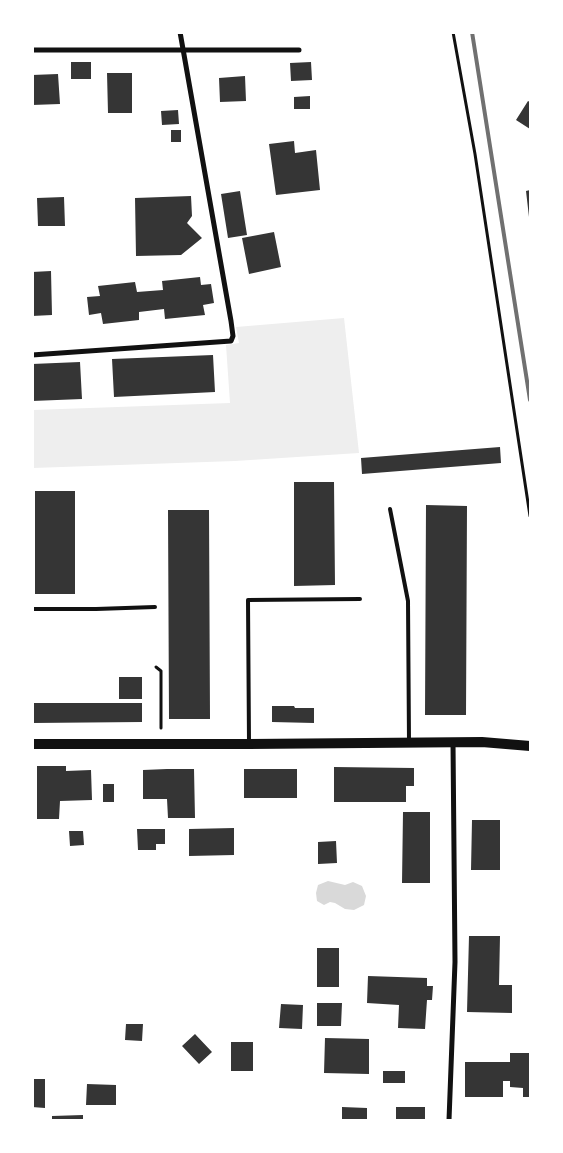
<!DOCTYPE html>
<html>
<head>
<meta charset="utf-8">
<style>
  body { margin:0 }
  #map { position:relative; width:563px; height:1153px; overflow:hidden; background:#fff; font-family:"Fira Sans",sans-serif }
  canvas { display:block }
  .frame { position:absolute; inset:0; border:34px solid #fff; pointer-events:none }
</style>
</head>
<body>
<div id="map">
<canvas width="563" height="1153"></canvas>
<div class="frame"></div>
</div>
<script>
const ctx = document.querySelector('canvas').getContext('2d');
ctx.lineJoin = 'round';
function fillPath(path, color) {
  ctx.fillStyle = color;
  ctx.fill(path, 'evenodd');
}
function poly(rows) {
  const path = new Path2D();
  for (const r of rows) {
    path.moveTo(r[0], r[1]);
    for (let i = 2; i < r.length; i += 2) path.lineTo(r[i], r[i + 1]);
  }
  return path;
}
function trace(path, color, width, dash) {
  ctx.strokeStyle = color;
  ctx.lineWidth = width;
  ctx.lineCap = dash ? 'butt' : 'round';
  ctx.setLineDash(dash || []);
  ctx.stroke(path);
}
fillPath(poly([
  [344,318,359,453,235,461,33,468,33,410,230,403,226,345,239,343,236,327]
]), '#eee');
fillPath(poly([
  [328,881,345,885,353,882,362,886,366,896,364,905,354,910,345,909,335,903,330,902,324,905,317,901,316,893,318,885]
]), '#d9d9d9');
fillPath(poly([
  [71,62,91,62,91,79,71,79],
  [311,62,312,80,291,81,290,63],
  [107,73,132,73,132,113,108,113],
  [58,74,60,104,32,105,32,75],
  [245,76,246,101,220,102,219,78],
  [310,96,310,109,294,109,294,97],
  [528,101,530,102,530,129,516,120],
  [178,110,179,124,162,125,161,111],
  [171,130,181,130,181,142,171,142],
  [294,141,295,153,316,150,320,190,276,195,269,144],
  [530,190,530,217,529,217,526,191],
  [240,191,247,235,228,238,221,194],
  [191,196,192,216,187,223,202,238,181,255,136,256,135,198],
  [64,197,65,226,38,226,37,198],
  [274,232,281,267,249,274,242,238],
  [51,271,52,315,32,316,32,272],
  [200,277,201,285,211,284,214,303,203,305,205,315,165,319,164,309,139,312,139,320,103,324,101,313,89,315,87,297,100,296,98,286,135,282,137,292,163,290,162,281],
  [213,355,215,392,114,397,112,359],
  [80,362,82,399,32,401,32,364],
  [500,447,501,463,362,474,361,458],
  [294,482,334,482,335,585,294,586],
  [35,491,75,491,75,594,35,594],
  [426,505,467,506,466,715,425,715],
  [168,510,209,510,210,719,169,719],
  [119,677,142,677,142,699,119,699],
  [32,703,142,703,142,722,32,723],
  [272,706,294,706,295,708,314,708,314,723,272,722],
  [37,766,66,766,66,771,91,770,92,800,60,801,59,819,37,819],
  [334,767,414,768,414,786,406,786,406,802,334,802],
  [167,769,194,769,195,818,168,818,167,799,143,799,143,770],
  [244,769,297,769,297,798,244,798],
  [103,784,114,784,114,802,103,802],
  [403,812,430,812,430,883,402,883],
  [472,820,500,820,500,870,471,870],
  [234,828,234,855,189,856,189,829],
  [137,829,165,829,165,844,156,844,156,850,138,850],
  [69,831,83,831,84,845,70,846],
  [336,841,337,863,318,864,318,842],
  [469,936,500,936,499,985,512,985,512,1013,467,1012],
  [317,948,339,948,339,987,317,987],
  [368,976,427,978,427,986,433,986,432,1000,427,1000,425,1029,398,1028,399,1005,367,1003],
  [317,1003,342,1003,341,1026,317,1026],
  [281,1004,303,1005,302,1029,279,1028],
  [126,1024,143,1024,142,1041,125,1040],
  [195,1034,212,1052,199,1064,182,1046],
  [325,1038,369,1039,369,1074,324,1073],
  [231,1042,253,1042,253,1071,231,1071],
  [510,1053,530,1053,530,1097,523,1097,523,1088,510,1087,510,1081,503,1081,503,1097,465,1097,465,1062,510,1062],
  [383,1071,405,1071,405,1083,383,1083],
  [32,1079,45,1079,45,1108,32,1107],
  [87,1084,116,1085,116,1105,86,1105],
  [342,1107,367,1108,367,1120,342,1120],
  [396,1107,425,1107,425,1120,396,1120],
  [83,1115,83,1120,52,1120,52,1116]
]), '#353535');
trace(poly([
  [453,32,475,154,530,516],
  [156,667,161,671,161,728]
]), '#111', 3);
trace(poly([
  [390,509,408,601,409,742],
  [32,609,96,609,155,607],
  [249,743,248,600,360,599]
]), '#111', 4);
trace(poly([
  [32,50,299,50],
  [32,355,231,341,233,336,231,321,180,32],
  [449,1120,455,962,453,742]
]), '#111', 5);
trace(poly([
  [32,744,249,744,482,742,530,746]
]), '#111', 10);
trace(poly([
  [472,32,530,400]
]), '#707070', 4);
</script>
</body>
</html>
